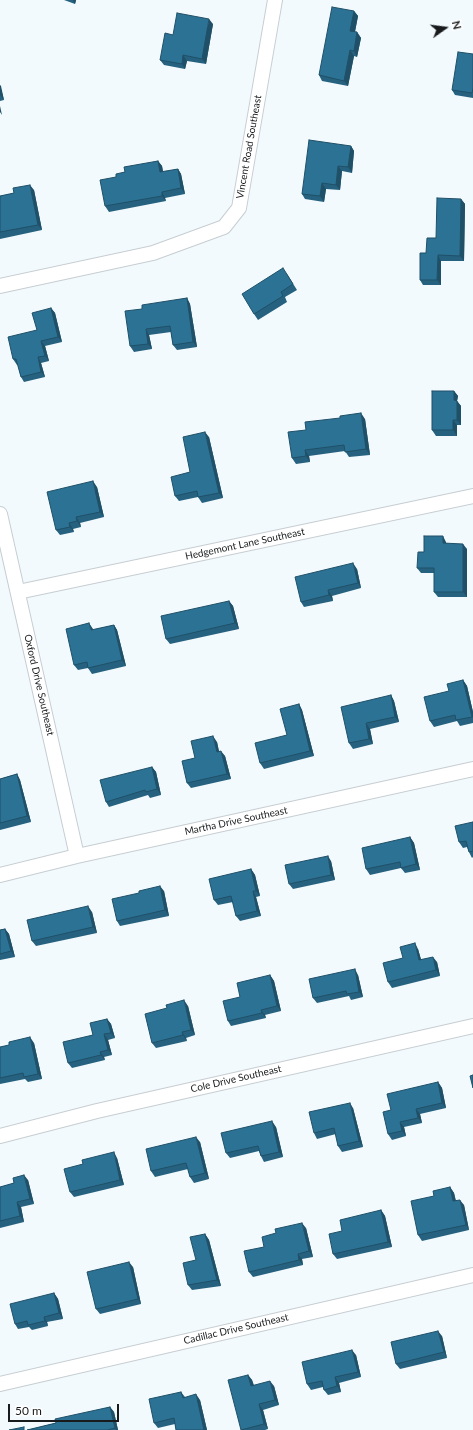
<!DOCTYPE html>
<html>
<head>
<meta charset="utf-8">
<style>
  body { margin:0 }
  #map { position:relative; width:473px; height:1430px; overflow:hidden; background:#f3fafe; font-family:Lato,sans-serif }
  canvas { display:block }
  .north { position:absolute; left:425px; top:8px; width:40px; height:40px; -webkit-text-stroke:3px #fff; paint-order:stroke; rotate:76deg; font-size:11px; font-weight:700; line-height:16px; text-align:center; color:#181a1c }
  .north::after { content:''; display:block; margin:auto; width:14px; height:18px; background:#181a1c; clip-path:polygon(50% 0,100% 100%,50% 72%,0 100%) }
  .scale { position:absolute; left:8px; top:1404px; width:111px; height:18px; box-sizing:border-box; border:2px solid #181a1c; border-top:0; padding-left:5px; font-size:12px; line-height:14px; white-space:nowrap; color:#181a1c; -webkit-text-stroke:3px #fff; paint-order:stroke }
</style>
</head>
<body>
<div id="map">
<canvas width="473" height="1430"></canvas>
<div class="north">N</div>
<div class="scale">50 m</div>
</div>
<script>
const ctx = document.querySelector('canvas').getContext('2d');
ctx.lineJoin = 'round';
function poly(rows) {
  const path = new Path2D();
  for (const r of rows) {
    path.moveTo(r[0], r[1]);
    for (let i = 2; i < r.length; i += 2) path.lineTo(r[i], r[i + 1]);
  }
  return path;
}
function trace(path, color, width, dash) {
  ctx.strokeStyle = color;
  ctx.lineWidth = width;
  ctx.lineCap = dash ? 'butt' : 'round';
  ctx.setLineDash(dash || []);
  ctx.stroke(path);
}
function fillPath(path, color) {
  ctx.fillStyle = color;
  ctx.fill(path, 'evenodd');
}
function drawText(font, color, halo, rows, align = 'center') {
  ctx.font = font + ' Lato,sans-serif';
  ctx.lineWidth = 3;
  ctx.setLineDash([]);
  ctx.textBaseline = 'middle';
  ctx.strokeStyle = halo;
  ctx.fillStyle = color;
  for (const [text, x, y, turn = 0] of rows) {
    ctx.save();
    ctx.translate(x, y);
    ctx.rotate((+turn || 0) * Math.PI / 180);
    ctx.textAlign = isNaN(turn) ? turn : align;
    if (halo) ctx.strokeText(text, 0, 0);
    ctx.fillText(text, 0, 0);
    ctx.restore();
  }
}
const minor = poly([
  [0,286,153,253,224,227,239,208,275,0],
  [0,514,77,856],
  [18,592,473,496],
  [0,875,77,856,473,769],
  [0,1136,97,1111,473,1026],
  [0,1384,473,1275]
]);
trace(minor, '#c7ced2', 16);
trace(minor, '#fff', 14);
fillPath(poly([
  [64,0,76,0,75,4],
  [354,11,358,16,355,32,357,32,361,38,357,57,354,56,348,86,322,81,319,75],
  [213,24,206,64,187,61,185,69,164,65,160,60],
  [473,54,473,98,455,95,452,90],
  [0,85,4,100,0,101],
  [351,146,354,151,352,173,342,171,340,190,326,189,324,202,305,199,302,194],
  [158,161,162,166,163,172,178,169,181,174,185,194,165,198,166,201,109,212,105,206,116,177,125,172],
  [34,190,42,230,0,239,0,196],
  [461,199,465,204,464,261,441,261,441,285,423,285,420,280,426,253],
  [287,274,297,290,285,297,287,302,258,320,254,314],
  [187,298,190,304,197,347,177,350,173,345,171,332,149,335,152,349,134,352,130,346,142,309],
  [51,308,55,313,62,342,45,346,49,361,41,363,45,377,24,382,21,377,18,365,17,365,13,359,37,330],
  [454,391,458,396,457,401,461,406,461,425,457,425,457,436,436,436,432,430],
  [365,419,370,455,349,457,345,451,309,456,310,462,296,464,292,458,306,430],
  [209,437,223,498,202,503,198,497,179,501,175,496,190,472],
  [97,487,104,517,80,523,81,527,73,529,74,532,60,535,56,530],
  [446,542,446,543,467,549,467,597,438,597,434,592,434,573,421,573,417,568,424,552],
  [357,569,361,588,332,596,333,601,304,607,301,602],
  [229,601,233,606,239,629,170,644,166,639],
  [114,625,117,630,126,666,92,674,88,668,78,670,74,665,93,629,93,630],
  [463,680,467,686,473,712,473,723,460,726,457,721,434,727,430,721,449,691],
  [391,695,394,701,399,722,370,729,373,744,353,749,349,743],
  [299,704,302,710,314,756,264,769,260,763,287,735],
  [217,742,219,751,225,756,231,779,191,788,187,783,195,758],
  [152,767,156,772,161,795,150,798,148,795,109,807,106,802],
  [17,774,20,780,31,822,0,830,0,779],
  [473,822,473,857,472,858,469,852,467,847,463,848,459,842],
  [410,837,414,843,420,870,405,873,401,868,370,875,366,869],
  [331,861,335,880,293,889,289,884],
  [251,869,255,875,260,896,256,897,261,916,240,921,236,916,233,902,218,905,214,900],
  [164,891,169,916,120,926,117,921,139,893],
  [92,912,97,933,36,946,32,941],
  [5,929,9,934,15,957,0,960,0,930],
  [418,949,421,960,437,962,440,976,392,988,388,982,403,958],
  [270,975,274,981,281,1011,265,1015,266,1018,231,1026,228,1021,240,997],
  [358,975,363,997,351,1000,349,996,317,1003,313,998],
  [188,1006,195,1035,186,1038,187,1041,156,1048,152,1043],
  [107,1019,111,1024,115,1038,108,1040,112,1055,104,1057,105,1060,72,1068,68,1063],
  [34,1043,42,1079,28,1082,25,1079,0,1084,0,1047],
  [438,1082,442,1088,446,1108,420,1114,422,1123,404,1127,406,1136,392,1140,388,1134,391,1110],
  [353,1108,363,1147,342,1152,338,1146,336,1134,317,1139,314,1133],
  [276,1127,283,1157,264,1162,261,1156,259,1151,230,1158,226,1153],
  [200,1142,209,1179,194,1183,190,1177,188,1169,155,1177,151,1171],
  [117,1158,124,1185,74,1197,70,1192],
  [28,1180,34,1204,21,1207,24,1222,0,1228,0,1187],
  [450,1187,454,1193,456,1201,464,1205,469,1230,422,1241,418,1235,434,1196],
  [381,1210,385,1216,392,1247,337,1259,333,1254,342,1231],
  [306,1228,313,1257,302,1259,303,1265,253,1277,249,1272,264,1247],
  [205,1234,209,1240,221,1286,192,1290,188,1285],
  [133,1267,141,1304,100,1314,96,1309],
  [54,1293,58,1299,63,1319,47,1322,48,1326,32,1330,29,1327,18,1329,15,1324],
  [442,1336,447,1358,400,1369,396,1364],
  [356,1355,361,1377,339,1383,341,1392,328,1395,324,1390,323,1387,311,1390,307,1384],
  [248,1375,252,1380,254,1385,274,1386,279,1405,263,1410,268,1429,265,1430,241,1430],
  [181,1392,185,1397,200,1400,207,1430,176,1430,175,1424,158,1428,154,1423],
  [110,1407,114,1412,118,1430,27,1430,56,1423]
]), '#26627f');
fillPath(poly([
  [73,0,76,0,75,4],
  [354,11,358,16,354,36,350,31],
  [209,19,213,24,206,64,202,59],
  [357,32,361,38,357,57,354,51],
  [350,50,354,56,348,86,344,81],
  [183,55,187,61,185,69,182,64],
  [0,85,1,86,4,100,0,95],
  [0,106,2,115,0,112],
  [351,146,354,151,352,173,348,167],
  [158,161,162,166,164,177,160,172],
  [338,166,342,171,340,190,336,185],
  [178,169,181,174,185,194,181,188],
  [322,183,326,189,324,202,320,196],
  [30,185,34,190,42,230,38,225],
  [162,192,165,198,166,201,162,196],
  [461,199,465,204,464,261,460,256],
  [438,255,441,261,441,285,437,280],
  [187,298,190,304,197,347,193,342],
  [51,308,55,313,62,342,58,337],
  [146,329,149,335,152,349,148,344],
  [41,341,45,346,49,361,45,356],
  [38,357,41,363,45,377,41,372],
  [454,391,458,396,457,401,461,406,461,425,457,420,454,400],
  [361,413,365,419,370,455,366,449],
  [453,420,457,425,457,436,453,430],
  [205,432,209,437,223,498,219,493],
  [305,450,309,456,310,462,306,456],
  [93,481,97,487,104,517,100,512],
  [76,517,80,523,81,527,77,521],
  [69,523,73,529,74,532,70,527],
  [443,536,446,542,446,549,443,543],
  [463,544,467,549,467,597,463,592],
  [353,563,357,569,361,588,358,583],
  [328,590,332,596,333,601,329,595],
  [229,601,233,606,239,629,235,623],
  [89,623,93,629,95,636,91,630],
  [114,625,117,630,126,666,122,660],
  [463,680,467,686,473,712,473,718,472,717],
  [391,695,394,701,399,722,395,717],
  [299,704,302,710,314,756,310,751],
  [366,723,370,729,373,744,369,739],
  [213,736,217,742,220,757,217,752],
  [221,751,225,756,231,779,227,774],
  [152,767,156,772,161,795,157,789],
  [17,774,20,780,31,822,27,816],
  [410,837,414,843,420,870,416,864],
  [328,856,331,861,335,880,331,875],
  [251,869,255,875,260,896,256,891],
  [160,886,164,891,169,916,165,910],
  [253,891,256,897,261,916,257,911],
  [88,906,92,912,97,933,93,927],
  [5,929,9,934,15,957,11,951],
  [415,943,418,949,423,966,419,960],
  [433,957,437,962,440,976,436,970],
  [355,969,358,975,363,997,359,992],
  [270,975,274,981,281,1011,277,1006],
  [184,1000,188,1006,195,1035,191,1030],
  [261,1010,265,1015,266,1018,262,1013],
  [107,1019,111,1024,115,1038,111,1033],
  [182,1032,186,1038,187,1041,183,1035],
  [104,1034,108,1040,112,1055,108,1050],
  [30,1037,34,1043,42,1079,38,1074],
  [100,1052,104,1057,105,1060,101,1055],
  [438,1082,442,1088,446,1108,442,1103],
  [350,1103,353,1108,363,1147,359,1141],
  [416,1109,420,1114,422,1123,418,1118],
  [272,1121,276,1127,283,1157,279,1152],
  [400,1122,404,1127,406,1136,402,1131],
  [196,1137,200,1142,209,1179,205,1173],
  [114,1152,117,1158,124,1185,120,1180],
  [24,1175,28,1180,34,1204,30,1199],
  [450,1187,454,1193,457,1207,453,1201],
  [460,1200,464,1205,469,1230,466,1225],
  [17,1202,21,1207,24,1222,20,1216],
  [381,1210,385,1216,392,1247,388,1242],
  [302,1223,306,1228,313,1257,309,1251],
  [205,1234,209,1240,221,1286,217,1280],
  [298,1254,302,1259,303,1265,299,1260],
  [129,1262,133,1267,141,1304,138,1299],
  [54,1293,58,1299,63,1319,59,1313],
  [44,1317,47,1322,48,1326,45,1321],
  [438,1331,442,1336,447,1358,444,1352],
  [352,1350,356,1355,361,1377,358,1372],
  [248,1375,252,1380,255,1391,251,1386],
  [335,1377,339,1383,341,1392,337,1386],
  [270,1381,274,1386,279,1405,275,1400],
  [196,1394,200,1400,207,1430,204,1430],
  [259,1404,263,1410,268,1429,264,1424],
  [110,1407,114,1412,118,1430,116,1430,115,1428]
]), '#1f5068');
const building = poly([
  [332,7,354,11,350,31,357,32,354,51,350,50,344,81,319,75,332,7],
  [177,13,209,19,202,59,183,55,182,64,160,60,165,33,173,35,177,13],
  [458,52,473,54,473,88,472,93,452,90,458,52],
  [309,140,351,146,348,167,338,166,336,185,322,183,320,196,302,194,309,140],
  [158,161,160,172,178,169,181,188,162,192,162,196,105,206,100,180,116,177,116,174,125,172,124,167,158,161],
  [30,185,38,225,0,232,0,196,14,193,13,188,30,185],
  [437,198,461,199,460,256,438,255,437,280,420,280,420,253,426,253,427,238,436,238,437,198],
  [283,268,293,284,281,292,283,296,254,314,242,294,283,268],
  [187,298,193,342,173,345,170,326,146,329,148,344,130,346,125,311,142,309,142,305,187,298],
  [51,308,58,337,41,341,45,356,38,357,41,372,21,377,16,359,13,359,8,337,37,330,32,313,51,308],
  [432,391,454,391,454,400,457,401,457,420,453,420,453,430,432,430,432,391],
  [361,413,366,449,345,452,344,445,305,450,306,456,292,458,288,432,306,430,305,422,340,418,340,416,361,413],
  [205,432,219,493,198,497,197,491,175,496,171,477,190,472,183,437,205,432],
  [93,481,100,512,76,517,77,521,69,523,70,527,56,530,47,492,93,481],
  [424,536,443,536,443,543,463,544,463,592,434,592,434,568,417,568,418,552,424,552,424,536],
  [353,563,358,583,328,590,329,595,301,602,295,577,353,563],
  [229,601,235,623,166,639,161,616,229,601],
  [89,623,91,630,114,625,122,660,88,668,87,662,74,665,66,629,89,623],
  [463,680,472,717,456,720,455,715,430,721,424,697,449,691,447,684,463,680],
  [391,695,395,717,366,723,369,739,349,743,341,707,391,695],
  [299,704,310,751,260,763,255,743,287,735,280,709,299,704],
  [213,736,217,752,221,751,227,774,187,783,182,761,195,758,191,741,213,736],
  [152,767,157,789,146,792,145,790,106,802,100,780,152,767],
  [17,774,27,816,0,823,0,779,17,774],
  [473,822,473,851,469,852,466,841,459,842,455,826,473,822],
  [410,837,416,864,401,868,400,862,366,869,362,848,410,837],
  [328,856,331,875,289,884,285,865,328,856],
  [251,869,256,891,253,891,257,911,236,916,231,896,214,900,209,879,251,869],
  [160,886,165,910,117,921,112,899,139,893,139,891,160,886],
  [88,906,93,927,32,941,27,920,88,906],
  [5,929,11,951,0,954,0,930,5,929],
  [415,943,419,960,433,957,436,970,388,982,383,963,403,958,400,947,415,943],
  [355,969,359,992,347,994,346,991,313,998,309,979,355,969],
  [270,975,277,1006,261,1010,262,1013,228,1021,223,1001,240,997,237,983,270,975],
  [184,1000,191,1030,182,1032,183,1035,152,1043,145,1014,167,1008,166,1005,184,1000],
  [107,1019,111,1033,104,1034,108,1050,100,1052,101,1055,68,1063,63,1042,93,1035,90,1023,107,1019],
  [30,1037,38,1074,24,1077,23,1073,0,1078,0,1047,9,1045,9,1042,30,1037],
  [473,1075,473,1088,470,1076,473,1075],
  [438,1082,442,1103,416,1109,418,1118,400,1122,402,1131,388,1134,383,1112,391,1110,387,1094,438,1082],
  [350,1103,359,1141,338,1146,334,1128,314,1133,309,1112,350,1103],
  [272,1121,279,1152,261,1156,258,1146,226,1153,221,1133,272,1121],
  [196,1137,205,1173,190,1177,186,1163,151,1171,146,1149,196,1137],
  [114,1152,120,1180,70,1192,64,1169,83,1164,82,1160,114,1152],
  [24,1175,30,1199,17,1202,20,1216,0,1221,0,1187,14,1183,13,1178,24,1175],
  [450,1187,453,1201,460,1200,466,1225,418,1235,411,1201,434,1196,433,1191,450,1187],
  [381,1210,388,1242,333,1254,329,1234,342,1231,340,1220,381,1210],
  [302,1223,309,1251,298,1254,299,1260,249,1272,244,1251,264,1247,262,1237,276,1233,275,1229,302,1223],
  [205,1234,217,1280,188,1285,183,1263,196,1260,190,1237,205,1234],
  [129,1262,138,1299,96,1309,87,1272,129,1262],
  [54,1293,59,1313,44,1317,45,1321,28,1325,27,1321,15,1324,10,1304,54,1293],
  [438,1331,444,1352,396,1364,391,1342,438,1331],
  [352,1350,358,1372,335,1377,337,1386,324,1390,322,1381,307,1384,302,1362,352,1350],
  [248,1375,251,1386,270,1381,275,1400,259,1404,264,1424,241,1430,228,1380,248,1375],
  [181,1392,183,1398,196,1394,204,1430,176,1430,174,1418,154,1423,149,1399,181,1392],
  [110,1407,115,1428,107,1430,27,1430,56,1423,55,1419,110,1407],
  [24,1427,24,1430,9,1430,24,1427]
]);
fillPath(building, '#2c7294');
trace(building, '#1f5068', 1);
drawText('10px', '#181a1c', '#fff', [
  ["Vincent Road Southeast",249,147,-80],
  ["Hedgemont Lane Southeast",245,544,-12],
  ["Oxford Drive Southeast",39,685,77],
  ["Martha Drive Southeast",236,821,-12],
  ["Cole Drive Southeast",236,1079,-13],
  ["Cadillac Drive Southeast",236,1329,-13]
]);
</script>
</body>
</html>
